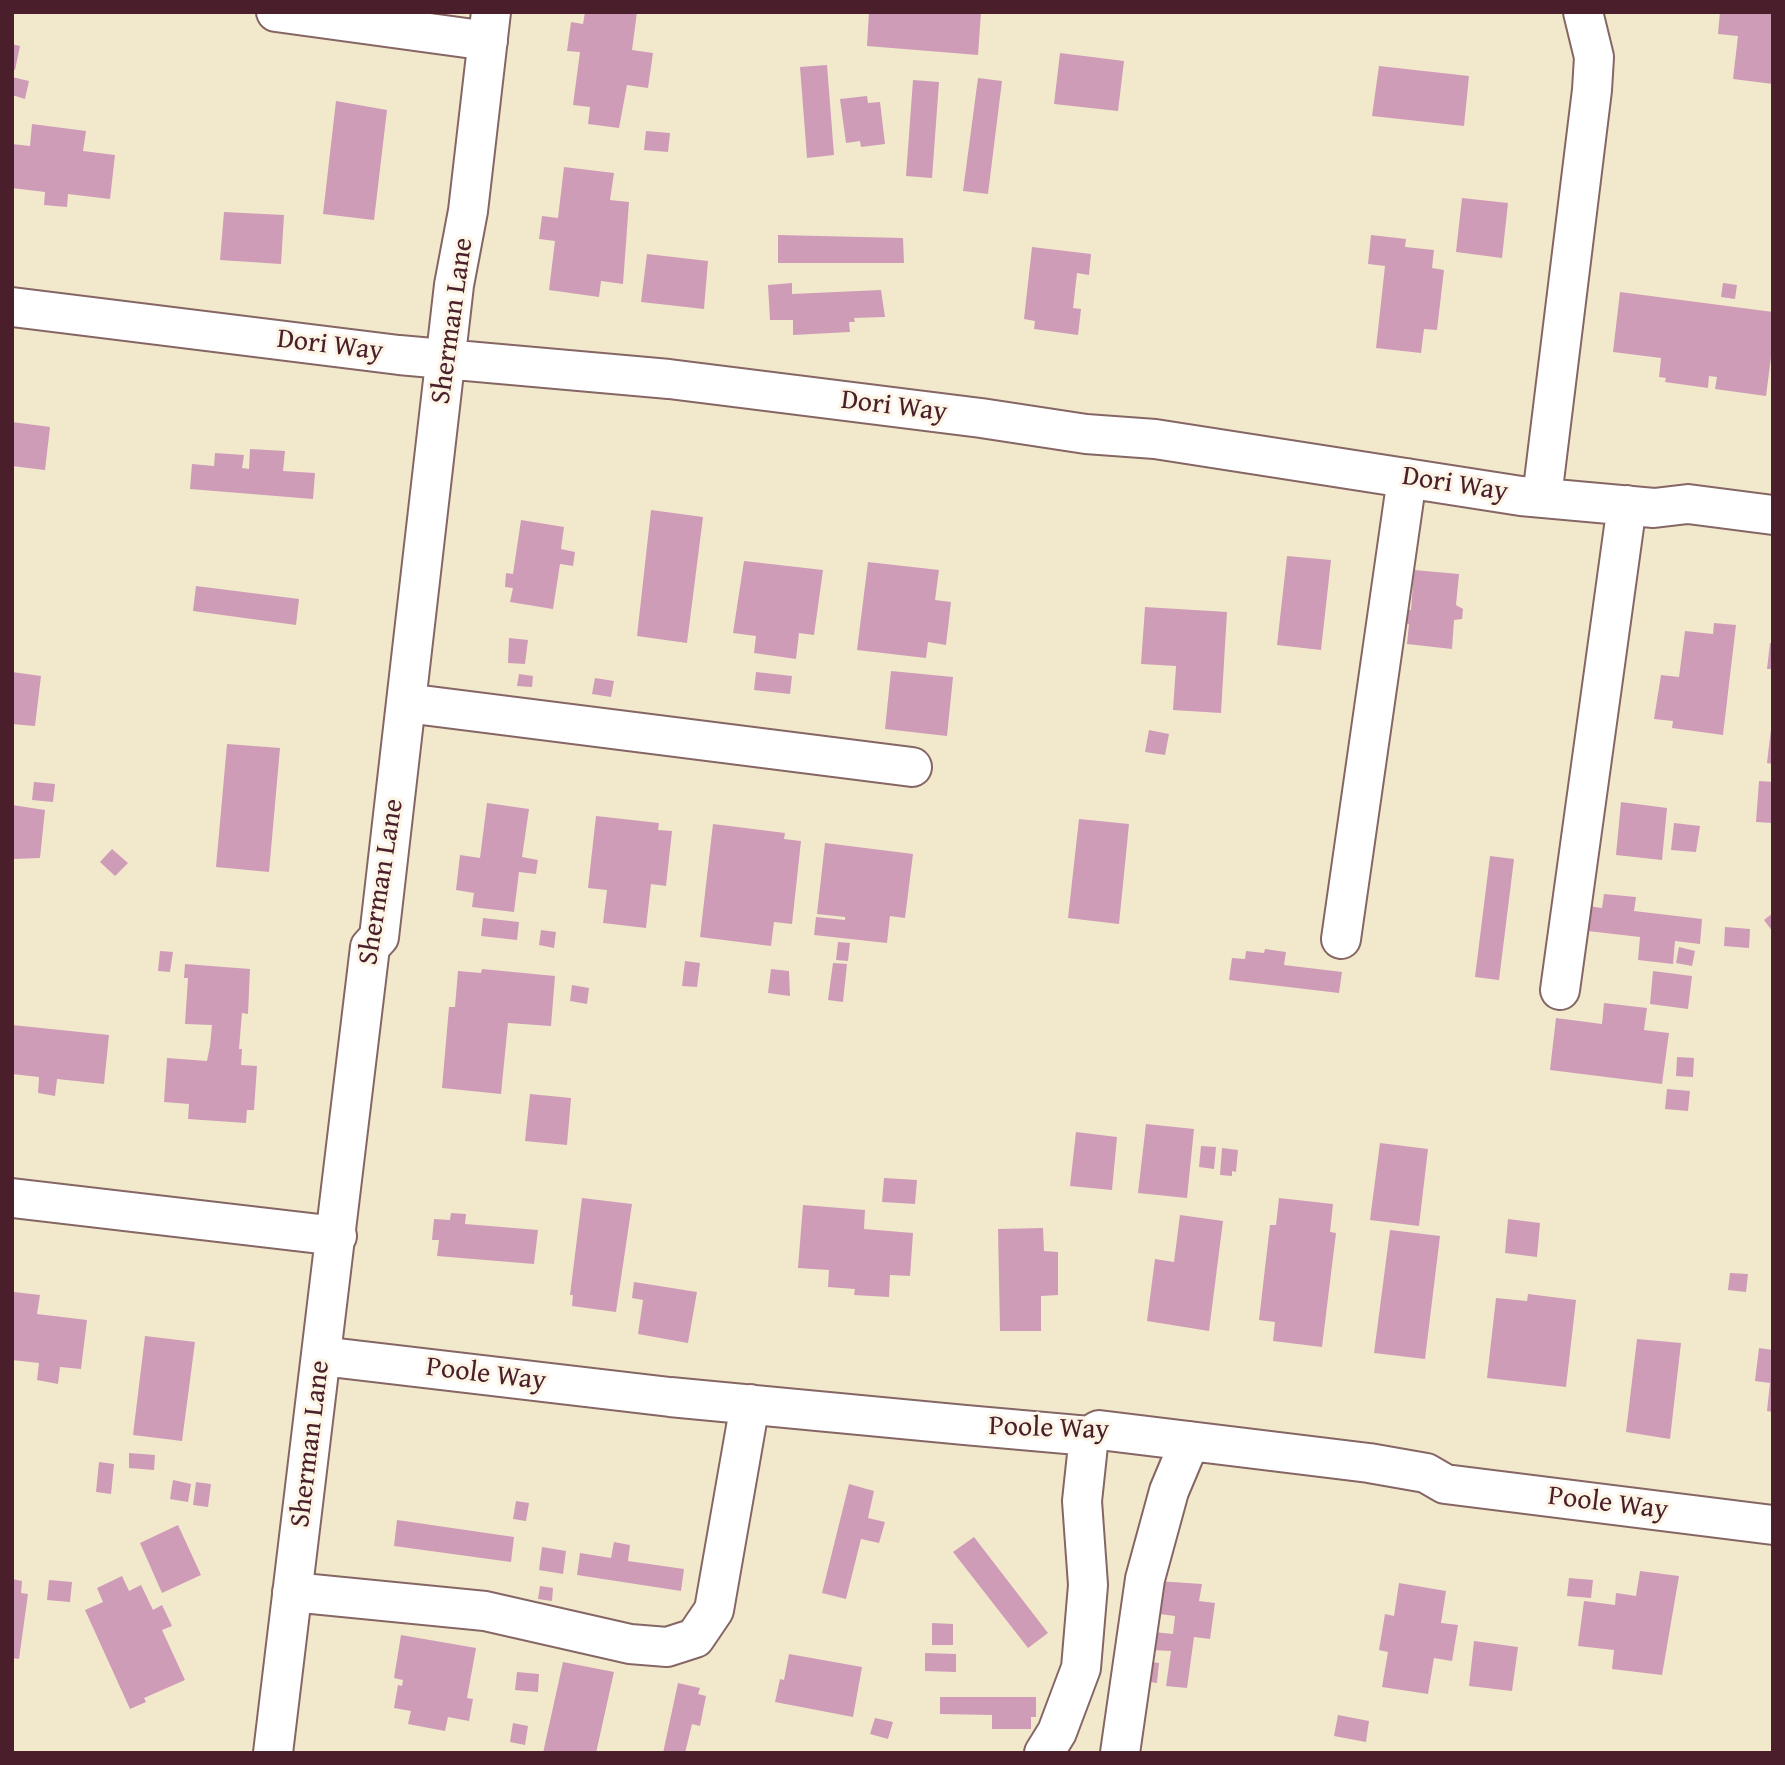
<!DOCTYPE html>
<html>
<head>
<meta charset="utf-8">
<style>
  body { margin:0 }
  #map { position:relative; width:1785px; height:1765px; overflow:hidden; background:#f2e9cd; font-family:"Gentium Book Plus",serif }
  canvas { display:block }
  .frame { position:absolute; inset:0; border:14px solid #4a1f2b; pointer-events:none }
</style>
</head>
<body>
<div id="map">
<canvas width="1785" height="1765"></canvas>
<div class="frame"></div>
</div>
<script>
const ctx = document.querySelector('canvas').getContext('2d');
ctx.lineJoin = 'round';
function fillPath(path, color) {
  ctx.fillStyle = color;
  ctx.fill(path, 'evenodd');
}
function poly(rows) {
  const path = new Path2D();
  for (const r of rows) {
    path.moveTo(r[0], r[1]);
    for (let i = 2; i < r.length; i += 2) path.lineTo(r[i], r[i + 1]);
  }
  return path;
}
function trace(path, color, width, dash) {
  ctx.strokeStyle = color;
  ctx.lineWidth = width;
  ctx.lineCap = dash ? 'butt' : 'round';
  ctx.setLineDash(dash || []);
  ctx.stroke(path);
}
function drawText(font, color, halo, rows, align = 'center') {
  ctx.font = font + ' "Gentium Book Plus",serif';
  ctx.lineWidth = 6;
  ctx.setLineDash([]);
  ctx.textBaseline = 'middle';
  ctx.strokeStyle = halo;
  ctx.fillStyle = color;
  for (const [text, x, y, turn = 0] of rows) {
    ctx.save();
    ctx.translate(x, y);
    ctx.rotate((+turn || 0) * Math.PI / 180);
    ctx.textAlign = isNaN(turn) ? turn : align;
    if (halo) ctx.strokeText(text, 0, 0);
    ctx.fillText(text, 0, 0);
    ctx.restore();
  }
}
fillPath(poly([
  [585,12,637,12,632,50,653,53,648,88,627,85,619,128,588,124,590,107,573,105,580,52,567,51,571,22,583,24],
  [869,12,981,12,978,55,867,46],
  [1720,12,1773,12,1773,84,1733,79,1738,36,1718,34],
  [12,44,20,46,15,70,12,69],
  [1060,53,1124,61,1118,111,1054,104],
  [827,65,834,155,807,158,800,67],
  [1379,66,1469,76,1464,126,1372,116],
  [12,77,29,81,25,99,12,95],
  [978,78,1002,81,988,194,963,191],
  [913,80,939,82,932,178,906,176],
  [867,96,868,103,880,102,885,144,861,147,860,141,846,143,840,99],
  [336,101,387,110,374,220,323,214],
  [32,124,86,131,83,151,115,155,110,199,68,194,67,207,44,205,45,192,12,188,12,144,30,146],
  [646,131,670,133,668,152,644,150],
  [564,167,614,173,610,200,629,202,623,284,601,281,599,297,549,290,555,241,539,239,542,216,558,218],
  [1462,198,1508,203,1502,258,1456,252],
  [224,212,284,215,281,264,220,260],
  [778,235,903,238,904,263,778,263],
  [1371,235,1406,239,1405,247,1434,250,1432,268,1444,270,1437,330,1424,329,1421,353,1376,348,1385,266,1368,264],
  [1032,247,1091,254,1089,275,1077,273,1073,308,1081,309,1078,335,1034,329,1035,321,1024,319],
  [647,254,708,261,704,309,641,302],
  [792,283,792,294,881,290,885,317,854,318,855,322,849,322,850,332,793,335,793,320,770,320,768,285],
  [1723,283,1737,285,1735,299,1721,297],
  [1620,292,1773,312,1773,342,1766,396,1715,389,1717,377,1709,376,1708,388,1665,382,1666,378,1659,377,1661,358,1613,352],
  [12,422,50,427,45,470,12,466],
  [250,449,285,451,283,471,315,473,313,499,190,489,192,464,214,466,215,453,244,455,242,468,249,469],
  [651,510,703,517,687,643,637,636],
  [521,520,564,527,561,549,575,552,573,566,560,564,553,609,510,602,513,588,505,587,506,573,513,574],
  [1287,556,1331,560,1321,650,1277,645],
  [744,561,823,570,814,635,799,633,796,659,754,653,756,636,733,633],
  [868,562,939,570,935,600,951,602,946,645,928,642,926,658,857,650],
  [1414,570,1459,574,1456,605,1463,609,1462,619,1454,620,1452,649,1407,644,1409,624,1402,623,1404,609,1411,610],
  [196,586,299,599,296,625,193,611],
  [1145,607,1227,612,1221,713,1173,710,1176,666,1141,664],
  [1714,623,1736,625,1723,735,1672,728,1673,721,1654,719,1661,675,1679,677,1685,631,1713,634],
  [509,638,528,640,525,664,508,663],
  [1770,643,1773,643,1773,669,1767,669],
  [891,671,953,677,947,736,885,729],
  [12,672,41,676,35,726,12,724],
  [756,672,792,676,790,694,754,690],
  [519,674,533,676,532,687,517,686],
  [595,678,614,681,611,697,592,694],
  [1771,729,1773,729,1773,764,1767,763],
  [1149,730,1169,734,1165,755,1145,752],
  [227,744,280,748,269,872,216,867],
  [1759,781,1773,782,1773,823,1756,822],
  [34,782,55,784,53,802,32,800],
  [1621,802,1667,808,1662,860,1616,855],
  [487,803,529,809,522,857,538,860,536,874,519,872,514,912,472,907,474,893,456,890,460,855,480,858],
  [12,805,45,810,40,858,12,859],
  [596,816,659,823,658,830,672,831,666,886,651,884,646,928,603,923,607,890,588,888],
  [1079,819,1129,824,1119,924,1068,918],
  [1674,823,1700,826,1696,852,1671,850],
  [713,824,785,833,784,839,801,841,792,924,774,922,771,946,700,937],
  [825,843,913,854,905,918,890,916,887,943,814,935,816,917,845,920,845,917,817,914],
  [112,849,128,863,115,876,100,862],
  [1490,856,1514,859,1499,980,1475,977],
  [1604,894,1636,897,1634,911,1702,919,1700,944,1675,941,1673,964,1638,960,1640,937,1579,930,1582,905,1602,908],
  [1773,913,1773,932,1764,920],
  [483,918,519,922,517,940,481,936],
  [1725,927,1750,929,1749,948,1724,946],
  [541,930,556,932,554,948,539,945],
  [838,942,850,943,848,961,836,960],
  [1679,947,1695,951,1692,966,1676,963],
  [1265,949,1286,952,1284,965,1342,972,1339,993,1229,980,1232,958,1245,959,1246,951,1264,953],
  [160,951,173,952,170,972,158,971],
  [685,961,700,963,697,987,682,986],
  [833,963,847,964,843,1002,828,1000],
  [185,964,250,969,248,1014,242,1013,239,1049,242,1049,241,1065,257,1066,254,1110,247,1110,246,1123,188,1119,189,1104,164,1102,167,1058,207,1061,210,1046,212,1025,185,1024,188,978,184,978],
  [482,969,555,976,551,1026,508,1023,501,1094,442,1088,449,1007,455,1007,458,971,481,973],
  [771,969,789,971,790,996,768,993],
  [1653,971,1692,976,1688,1009,1650,1004],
  [572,985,589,988,587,1004,570,1001],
  [1604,1003,1647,1008,1644,1030,1669,1033,1662,1084,1550,1070,1556,1018,1602,1024],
  [12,1025,109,1035,104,1084,57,1079,55,1096,38,1093,39,1077,12,1074],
  [1677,1057,1694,1058,1693,1077,1676,1076],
  [1667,1089,1690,1091,1688,1111,1665,1109],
  [530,1094,571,1098,567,1145,525,1141],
  [1146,1124,1194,1129,1187,1198,1138,1193],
  [1076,1132,1117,1137,1112,1190,1070,1186],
  [1380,1143,1428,1149,1419,1226,1370,1220],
  [1201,1146,1216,1147,1214,1169,1199,1167],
  [1222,1148,1238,1150,1236,1172,1232,1171,1232,1176,1220,1175],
  [884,1178,917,1180,915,1204,882,1202],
  [582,1198,632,1204,616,1312,572,1306,573,1295,570,1295],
  [1279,1198,1333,1204,1330,1232,1336,1233,1322,1347,1273,1341,1275,1322,1259,1320,1270,1225,1276,1225],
  [803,1205,865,1210,864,1229,913,1233,910,1276,890,1275,889,1297,854,1295,855,1289,828,1287,829,1270,798,1268],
  [451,1213,466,1214,465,1224,538,1230,534,1264,437,1256,439,1240,432,1240,434,1219,450,1220],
  [1180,1215,1223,1221,1209,1331,1147,1321,1155,1259,1174,1262],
  [1508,1219,1540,1223,1537,1257,1505,1253],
  [1043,1228,1044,1251,1058,1252,1058,1295,1041,1296,1041,1331,1000,1331,998,1229],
  [1390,1230,1440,1236,1425,1359,1374,1353],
  [1730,1273,1748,1274,1746,1292,1728,1290],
  [634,1282,697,1292,688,1343,638,1334,643,1300,632,1298],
  [14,1292,40,1295,37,1314,87,1320,81,1369,60,1367,58,1384,37,1380,39,1363,12,1360],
  [1528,1294,1576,1300,1566,1387,1487,1378,1496,1298,1527,1301],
  [145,1336,195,1342,182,1441,133,1435],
  [1637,1339,1681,1343,1670,1439,1626,1432],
  [1759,1348,1773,1350,1773,1412,1767,1411,1770,1383,1755,1381],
  [129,1453,155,1455,154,1470,129,1468],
  [99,1462,114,1464,111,1494,96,1492],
  [173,1480,191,1484,188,1502,170,1499],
  [196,1482,211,1484,208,1507,193,1505],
  [849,1484,874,1491,868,1518,885,1522,879,1543,861,1539,846,1599,822,1593],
  [516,1501,529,1503,526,1521,513,1519],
  [397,1520,514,1537,511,1562,394,1546],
  [178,1525,201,1575,162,1593,140,1543],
  [974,1537,1048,1633,1028,1648,953,1552],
  [614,1542,630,1545,628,1561,684,1569,681,1591,577,1575,580,1553,611,1558],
  [542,1547,566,1551,563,1574,539,1570],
  [1640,1571,1679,1576,1662,1675,1612,1669,1614,1650,1578,1646,1584,1601,1615,1605,1616,1593,1636,1596],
  [122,1576,129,1591,141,1585,153,1610,162,1605,172,1626,162,1630,185,1680,144,1698,146,1702,130,1709,85,1610,103,1602,97,1588],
  [1569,1578,1593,1580,1591,1598,1567,1596],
  [12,1579,22,1581,21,1593,28,1594,19,1659,12,1658],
  [49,1580,72,1582,70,1602,47,1600],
  [1157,1581,1202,1584,1199,1601,1215,1603,1210,1639,1194,1637,1187,1688,1166,1686,1171,1651,1151,1650,1154,1632,1173,1634,1175,1616,1152,1613],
  [1399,1583,1446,1591,1441,1623,1458,1625,1452,1661,1434,1658,1428,1694,1382,1687,1388,1652,1379,1650,1385,1614,1394,1616],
  [540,1586,553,1588,552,1601,538,1599],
  [932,1623,953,1624,953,1645,932,1645],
  [401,1635,476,1648,467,1698,473,1699,469,1721,448,1717,445,1731,408,1724,411,1711,394,1708,398,1685,402,1686,403,1680,394,1678],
  [1474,1641,1518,1647,1512,1691,1469,1686],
  [925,1653,956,1654,956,1672,925,1671],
  [789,1654,862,1667,853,1717,775,1702,780,1679,784,1680],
  [1145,1661,1159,1663,1157,1683,1143,1681],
  [563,1662,614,1672,596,1753,543,1753],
  [517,1672,539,1674,538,1692,515,1690],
  [678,1683,700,1688,698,1694,706,1696,700,1726,692,1724,685,1753,663,1753],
  [940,1697,1036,1697,1036,1717,1031,1717,1031,1729,992,1729,992,1715,940,1714],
  [1338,1715,1369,1721,1366,1742,1334,1736],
  [875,1718,893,1722,888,1739,870,1734],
  [513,1723,528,1726,525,1745,510,1742]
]), '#ce9cb7');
const minor = poly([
  [276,12,488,41],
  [12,307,399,355,669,379,981,418,1086,434,1155,439,1521,496,1654,508,1688,504,1773,515],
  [1542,497,1592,90,1594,57,1583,12],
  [406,703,912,767],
  [1341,939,1407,478],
  [1560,990,1627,505],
  [12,1198,337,1236],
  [321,1356,670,1397,965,1425,1089,1436,1099,1430,1369,1463,1426,1473,1445,1484,1773,1525],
  [292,1592,485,1611,630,1644,667,1647,695,1638,714,1610,750,1404],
  [273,1753,370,947,379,937,454,285,468,211,491,12],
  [1044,1753,1057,1732,1081,1668,1088,1585,1082,1501,1089,1436],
  [1120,1753,1145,1579,1169,1491,1190,1441]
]);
trace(minor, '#856664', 42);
trace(minor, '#fff', 38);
drawText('28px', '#4a1f2b', '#fcf5e5', [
  ["Sherman Lane",453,321,-82],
  ["Dori Way",330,346,7],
  ["Dori Way",894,407,7],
  ["Dori Way",1455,485,9],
  ["Sherman Lane",382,882,-81],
  ["Poole Way",486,1375,7],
  ["Poole Way",1049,1429,2],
  ["Sherman Lane",311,1444,-83],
  ["Poole Way",1608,1504,7]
]);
</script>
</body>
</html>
